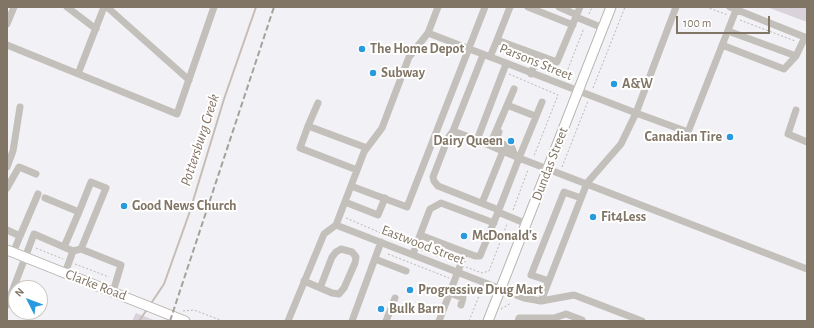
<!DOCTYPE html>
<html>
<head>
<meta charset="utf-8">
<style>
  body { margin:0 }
  #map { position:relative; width:814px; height:328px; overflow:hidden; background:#f2f1f5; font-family:"Alegreya Sans",sans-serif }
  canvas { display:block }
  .frame { position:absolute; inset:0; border:8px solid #817565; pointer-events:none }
  .north { position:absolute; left:8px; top:280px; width:40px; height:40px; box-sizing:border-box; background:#fff; border:1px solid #cdc8c1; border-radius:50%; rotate:312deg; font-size:11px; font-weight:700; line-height:16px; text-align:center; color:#817565 }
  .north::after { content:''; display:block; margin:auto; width:14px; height:18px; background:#299add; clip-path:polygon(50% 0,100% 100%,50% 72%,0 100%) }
  .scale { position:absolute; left:676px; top:16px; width:94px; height:18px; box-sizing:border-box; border:2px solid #817565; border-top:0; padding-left:5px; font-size:12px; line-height:14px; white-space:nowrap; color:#817565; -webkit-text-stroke:3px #fff; paint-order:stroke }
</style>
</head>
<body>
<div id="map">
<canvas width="814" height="328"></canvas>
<div class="frame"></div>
<div class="north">N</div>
<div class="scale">100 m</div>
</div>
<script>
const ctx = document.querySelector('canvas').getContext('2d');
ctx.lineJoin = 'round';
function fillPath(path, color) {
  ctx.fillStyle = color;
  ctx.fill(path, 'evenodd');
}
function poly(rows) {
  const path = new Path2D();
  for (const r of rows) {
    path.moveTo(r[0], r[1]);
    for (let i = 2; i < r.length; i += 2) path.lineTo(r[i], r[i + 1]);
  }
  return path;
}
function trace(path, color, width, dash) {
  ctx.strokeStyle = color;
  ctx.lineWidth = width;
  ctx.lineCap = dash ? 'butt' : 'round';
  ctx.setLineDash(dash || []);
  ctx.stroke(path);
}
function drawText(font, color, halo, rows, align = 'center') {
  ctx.font = font + ' "Alegreya Sans",sans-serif';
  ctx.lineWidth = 4;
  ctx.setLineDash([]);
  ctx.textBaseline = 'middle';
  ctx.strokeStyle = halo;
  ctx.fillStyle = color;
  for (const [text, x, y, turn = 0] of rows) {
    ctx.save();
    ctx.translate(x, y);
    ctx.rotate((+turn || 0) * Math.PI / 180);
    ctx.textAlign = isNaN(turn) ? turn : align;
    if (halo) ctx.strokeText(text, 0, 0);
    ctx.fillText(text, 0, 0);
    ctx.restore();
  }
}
fillPath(poly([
  [767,7,807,7,807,22],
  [136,313,156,321,132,321]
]), '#d9d2db');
trace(poly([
  [150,305,164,284,189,214,224,99,256,7],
  [139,321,148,308]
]), '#c6bdb6', 2);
const major = poly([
  [7,250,185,321],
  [488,321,611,7]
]);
trace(major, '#b6b2ad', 11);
trace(poly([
  [706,7,728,15],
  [589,14,592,7],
  [740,20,795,41],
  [544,70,559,75,566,74,584,28],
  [509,74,558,95,534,156],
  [593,88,625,7],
  [562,167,588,101],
  [513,210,528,170],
  [346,218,409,245],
  [36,248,63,259],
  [421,250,454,262],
  [388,254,449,278],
  [75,264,109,277],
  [466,267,482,273,489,271,507,224],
  [501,309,511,303],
  [183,311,194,310,223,321],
  [469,321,481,291]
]), '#bab7b4', 1, [2, 2]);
trace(poly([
  [67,7,96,29],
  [107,7,189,80],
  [528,7,573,25],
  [559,7,577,15],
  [730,7,807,38],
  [576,17,603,28],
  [7,24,14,7],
  [728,31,796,56],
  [428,33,636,113,676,7],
  [497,40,510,7],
  [7,45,177,114,214,7],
  [722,45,784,69,796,56,805,37],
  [490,57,497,40,557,62,580,7],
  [506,64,477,140,519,158,542,102],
  [78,74,104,7],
  [531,74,538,55],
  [318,103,308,126,367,148],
  [507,105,535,116],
  [796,110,788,134,807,142],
  [308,126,300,148,357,170],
  [453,131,448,138,433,177,434,181,438,186,499,210],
  [499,132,497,138,498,142,512,148,515,156],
  [477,140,453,131,483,55],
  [490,145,514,89],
  [7,167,13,151,20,107],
  [351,186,407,207,485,7],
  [7,188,19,167,36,174],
  [45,198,79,212,64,247],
  [345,202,378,215,385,198],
  [482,203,503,151],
  [498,212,519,158,807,269],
  [336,225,524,298,541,301,574,295,642,321],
  [7,230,20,236,13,253],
  [420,235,430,209,441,203,494,223],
  [20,236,38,194],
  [81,249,121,265,113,292],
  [73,251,81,249,106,188,91,182,79,212],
  [413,254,420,235,475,256,480,256,498,212,527,224],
  [375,259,406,271],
  [304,281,332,293,339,294,344,288,355,263,356,257,352,252,341,249,336,252,332,257,320,288],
  [549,281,531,275,564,192,581,198],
  [450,293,463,298,461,305],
  [541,301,587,183,621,144,636,113,688,132,736,10],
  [7,305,34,234,73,251,65,273],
  [288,321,324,234,336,225,364,152,382,128,409,57,428,33,438,7],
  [352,321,381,242],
  [386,321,395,298],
  [439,321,465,253],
  [518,321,519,318,554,318,566,314,582,320]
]), '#c3c0bb', 7);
trace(major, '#fff', 9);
trace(poly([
  [170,321,274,7]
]), '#a6a199', 2, [6, 3]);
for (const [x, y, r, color] of [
  [362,49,4,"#299add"],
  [373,73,4,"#299add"],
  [614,84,4,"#299add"],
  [730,137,4,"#299add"],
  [511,141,4,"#299add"],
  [124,206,4,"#299add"],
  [593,217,4,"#299add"],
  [464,236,4,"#299add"],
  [410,290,4,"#299add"],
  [381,309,4,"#299add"]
]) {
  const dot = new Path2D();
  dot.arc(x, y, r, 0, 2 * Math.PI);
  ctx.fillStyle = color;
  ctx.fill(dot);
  trace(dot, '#fff', 1.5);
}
drawText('bold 14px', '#817565', '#fff', [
  ["The Home Depot",370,49],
  ["Subway",381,73],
  ["A&W",622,84],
  ["Canadian Tire",722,137,"right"],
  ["Dairy Queen",503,141,"right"],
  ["Good News Church",132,206],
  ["Fit4Less",601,217],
  ["McDonald's",472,236],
  ["Progressive Drug Mart",418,290],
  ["Bulk Barn",389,309]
], 'left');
drawText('14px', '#817565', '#fff', [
  ["Parsons Street",536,62,22],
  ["Dundas Street",550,164,-69],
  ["Eastwood Street",423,245,21],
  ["Clarke Road",96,285,21]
]);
drawText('italic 15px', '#857265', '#fff', [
  ["Pottersburg Creek",200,140,-72]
]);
</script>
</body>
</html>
